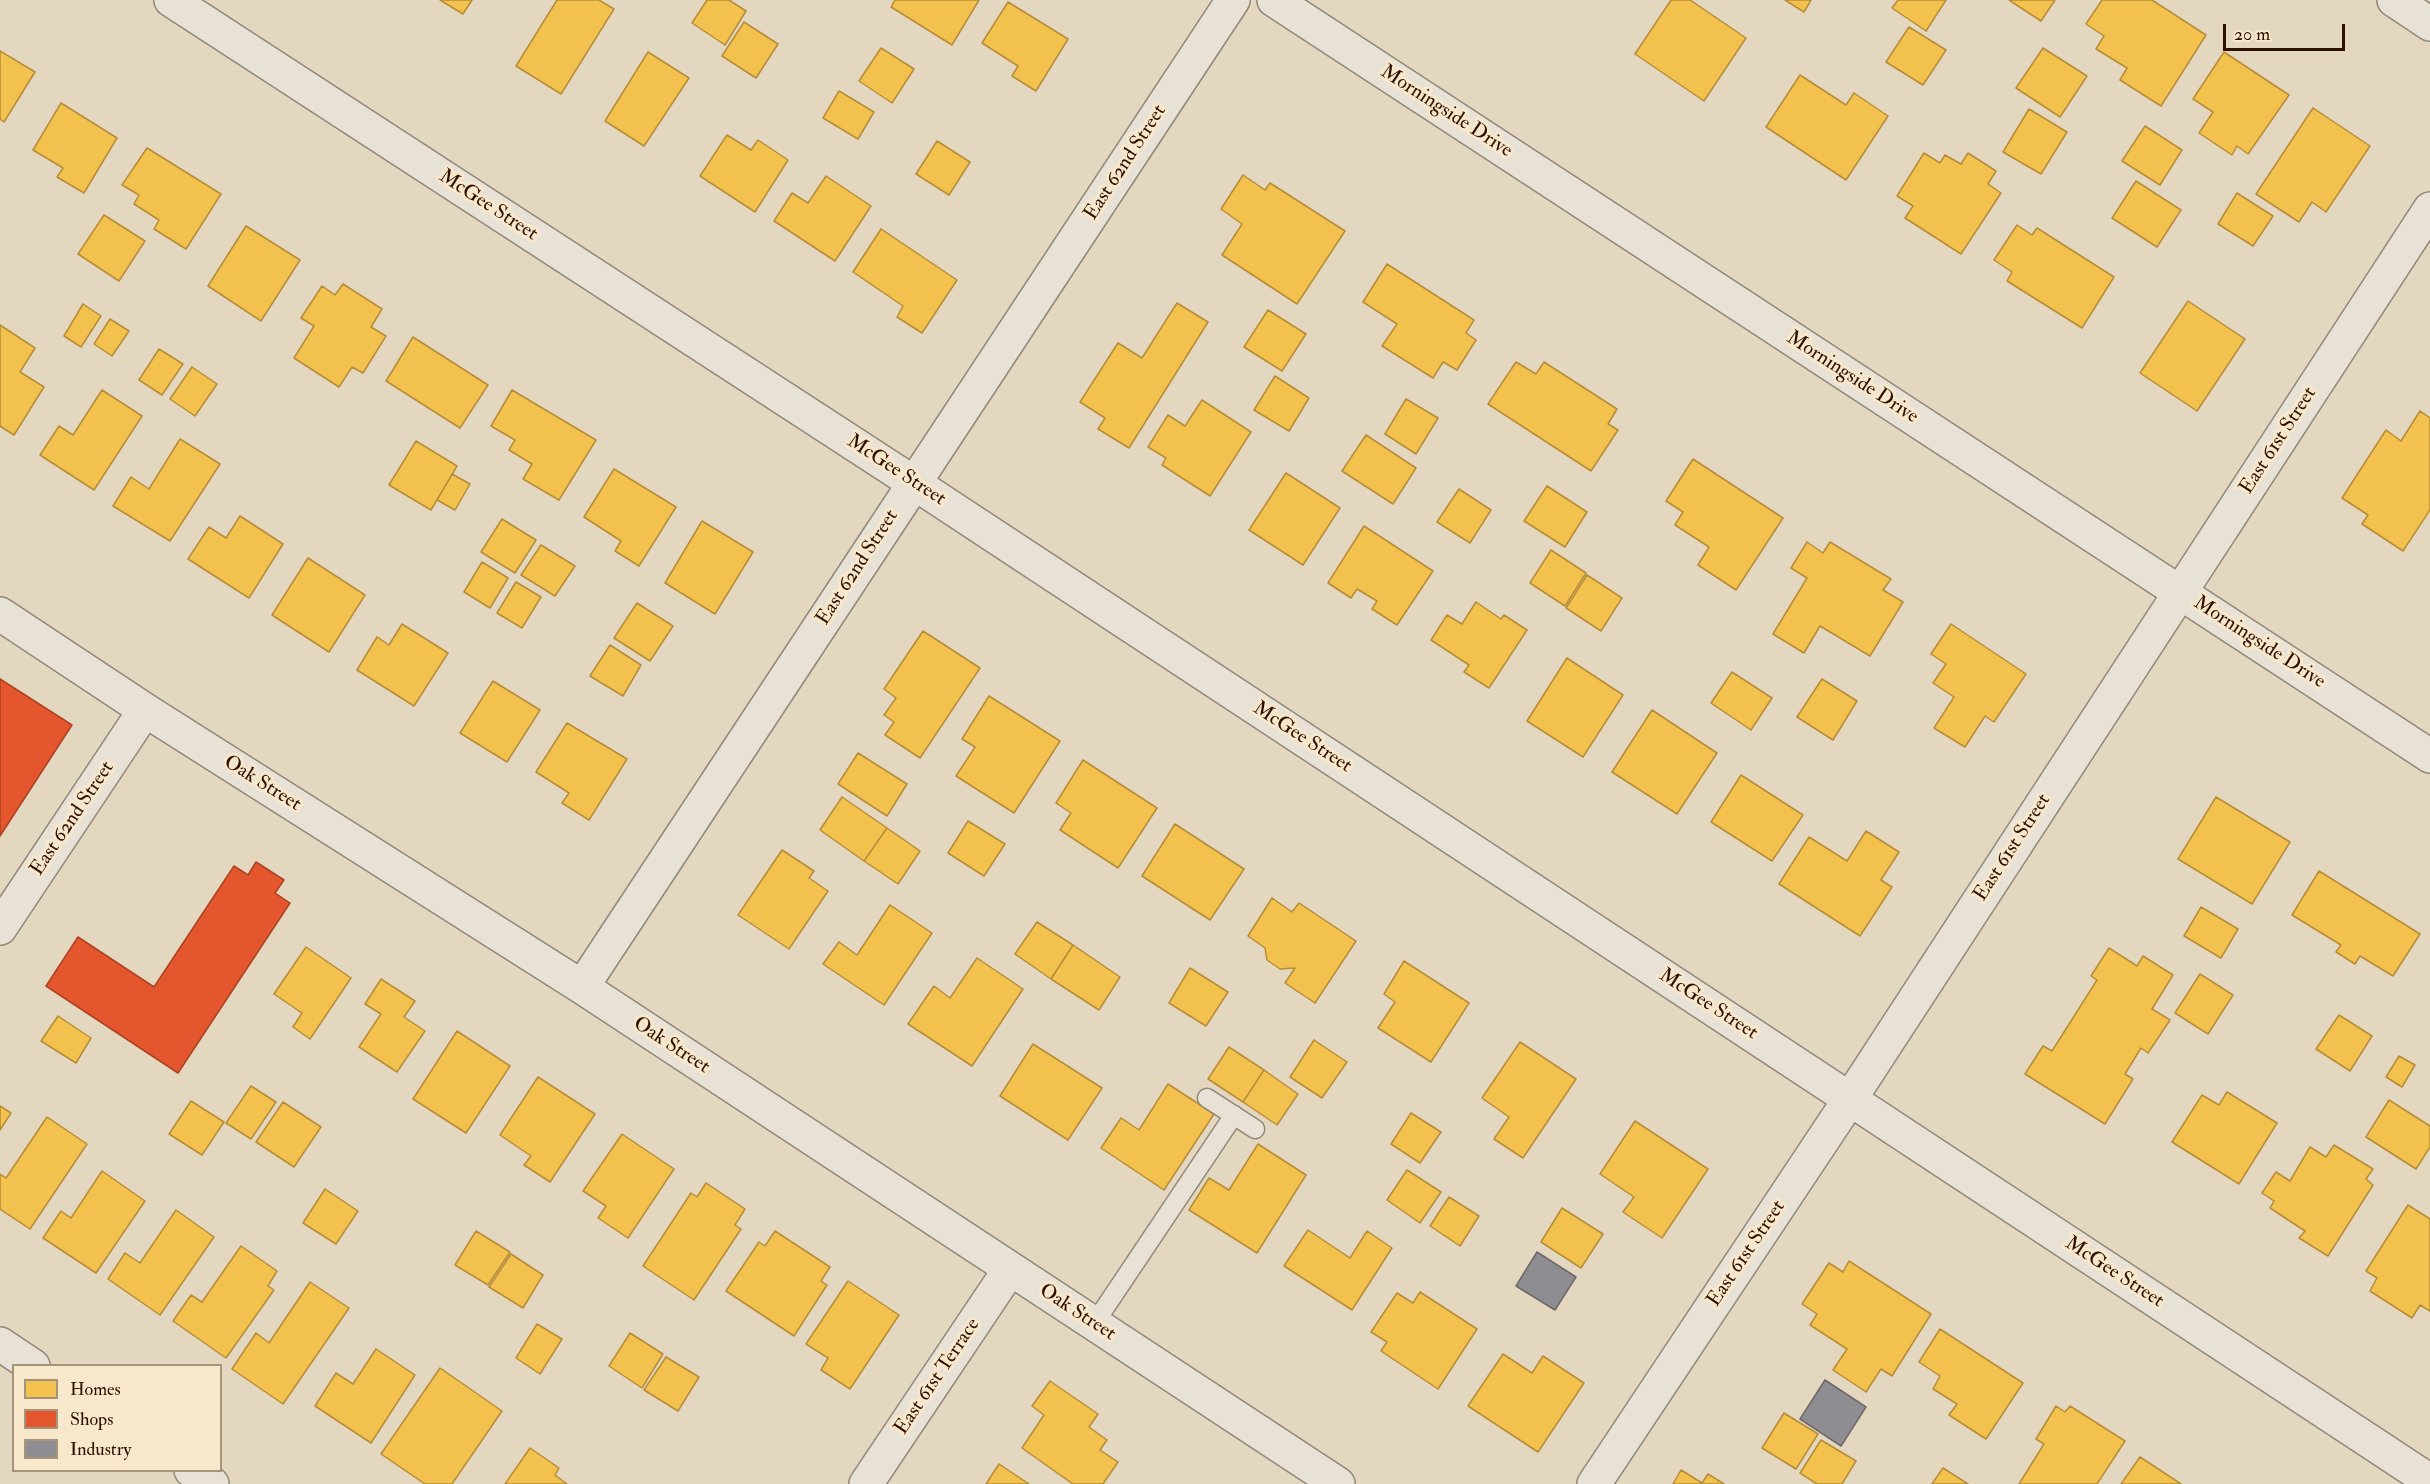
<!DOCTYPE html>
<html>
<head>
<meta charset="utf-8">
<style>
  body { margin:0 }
  #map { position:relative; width:2430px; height:1484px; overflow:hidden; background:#e3d7c0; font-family:"IM FELL Double Pica",serif }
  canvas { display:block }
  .legend { position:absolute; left:12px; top:1364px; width:210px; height:108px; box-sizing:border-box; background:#f7e8cc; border:2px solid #a7927a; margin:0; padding:8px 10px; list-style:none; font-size:18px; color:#2e1000 }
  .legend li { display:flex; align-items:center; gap:12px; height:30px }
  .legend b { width:30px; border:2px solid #a7927a }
  .scale { position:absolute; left:2223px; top:24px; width:122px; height:27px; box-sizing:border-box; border:3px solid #2e1000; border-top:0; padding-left:8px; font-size:18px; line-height:21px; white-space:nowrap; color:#2e1000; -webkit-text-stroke:4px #f7e8cc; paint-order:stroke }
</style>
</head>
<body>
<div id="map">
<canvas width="2430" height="1484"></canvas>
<ul class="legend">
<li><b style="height:16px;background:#f2c14e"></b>Homes</li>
<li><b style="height:16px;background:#e4572e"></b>Shops</li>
<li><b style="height:16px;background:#8d8d92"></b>Industry</li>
</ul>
<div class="scale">20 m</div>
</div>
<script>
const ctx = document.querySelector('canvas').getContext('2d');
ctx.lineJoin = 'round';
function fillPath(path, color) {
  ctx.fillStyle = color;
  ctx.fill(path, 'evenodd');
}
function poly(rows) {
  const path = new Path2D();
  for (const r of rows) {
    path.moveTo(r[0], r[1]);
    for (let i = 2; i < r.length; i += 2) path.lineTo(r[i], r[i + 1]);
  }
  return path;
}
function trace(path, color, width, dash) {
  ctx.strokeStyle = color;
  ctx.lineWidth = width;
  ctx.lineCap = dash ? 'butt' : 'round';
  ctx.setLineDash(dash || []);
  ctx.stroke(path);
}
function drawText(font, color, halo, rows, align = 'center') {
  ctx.font = font + ' "IM FELL Double Pica",serif';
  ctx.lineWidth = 6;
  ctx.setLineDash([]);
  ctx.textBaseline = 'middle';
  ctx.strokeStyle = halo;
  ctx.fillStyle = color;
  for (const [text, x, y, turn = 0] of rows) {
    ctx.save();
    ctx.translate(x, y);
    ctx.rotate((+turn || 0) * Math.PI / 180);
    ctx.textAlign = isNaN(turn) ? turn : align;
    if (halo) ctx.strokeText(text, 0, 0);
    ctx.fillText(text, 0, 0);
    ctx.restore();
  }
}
const homes = poly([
  [440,0,472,0,463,14,440,0],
  [557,0,599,0,614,9,561,94,516,66,557,0],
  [707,0,729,0,746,11,725,45,692,23,707,0],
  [895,0,979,0,952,45,891,7,895,0],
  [1671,0,1690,0,1746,38,1704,101,1635,54,1671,0],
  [1785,0,1811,0,1804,12,1785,0],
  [1898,0,1946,0,1926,31,1892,8,1898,0],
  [2009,0,2055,0,2041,21,2009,0],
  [2102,0,2152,0,2206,35,2161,106,2120,80,2127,68,2096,49,2104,36,2086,24,2102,0],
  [1008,2,1068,39,1036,91,1012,76,1018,66,982,43,1008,2],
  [744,22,778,44,756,78,722,56,744,22],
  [1909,27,1946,50,1923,85,1886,62,1909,27],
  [881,48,914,69,892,103,859,81,881,48],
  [2043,48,2087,76,2060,117,2016,88,2043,48],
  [0,51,35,72,4,122,0,119,0,51],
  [648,52,689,78,644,146,605,121,648,52],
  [2224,52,2289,95,2248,154,2237,146,2232,155,2199,133,2213,112,2193,99,2224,52],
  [1800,75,1846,105,1854,93,1888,116,1846,180,1766,127,1800,75],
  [839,91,874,112,858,139,823,118,839,91],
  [61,103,117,138,84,193,57,177,63,168,33,150,61,103],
  [2313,108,2370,146,2326,212,2312,202,2299,222,2256,194,2313,108],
  [2029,109,2067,132,2041,174,2003,152,2029,109],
  [2145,126,2182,150,2160,185,2122,161,2145,126],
  [727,135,751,150,758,140,788,160,755,212,700,176,727,135],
  [937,141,970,162,949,195,916,174,937,141],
  [147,148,221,194,186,249,154,229,159,220,134,204,139,195,122,185,147,148],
  [1924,153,1940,163,1945,155,1961,164,1968,153,1996,171,1988,184,2001,193,1961,254,1905,218,1913,206,1897,196,1924,153],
  [1243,175,1265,190,1270,183,1345,231,1297,304,1222,255,1242,224,1221,209,1243,175],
  [826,176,871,206,835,261,774,221,792,193,808,203,826,176],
  [2136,181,2181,210,2157,247,2112,218,2136,181],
  [2237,193,2273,216,2253,246,2218,224,2237,193],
  [104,215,145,241,119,281,78,254,104,215],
  [2017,225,2032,235,2037,228,2114,277,2082,328,2007,281,2012,272,1994,260,2017,225],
  [246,226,300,260,261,321,208,286,246,226],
  [881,229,957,280,922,333,897,317,903,306,853,272,881,229],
  [1387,264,1474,320,1466,333,1476,340,1457,370,1443,362,1433,378,1382,346,1397,324,1363,302,1387,264],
  [343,284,382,309,371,327,386,336,363,373,352,367,339,387,294,358,314,326,301,318,322,286,335,295,343,284],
  [2188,301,2245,339,2197,411,2140,373,2188,301],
  [1177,303,1208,322,1129,448,1098,429,1105,418,1080,402,1118,343,1142,358,1177,303],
  [83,304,101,316,81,347,64,336,83,304],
  [1268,310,1306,334,1282,371,1244,347,1268,310],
  [110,319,129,331,112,356,94,344,110,319],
  [0,325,35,348,20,372,44,387,14,435,0,426,0,325],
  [413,337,488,385,460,428,386,381,413,337],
  [159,349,183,364,162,395,139,380,159,349],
  [1516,362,1536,374,1544,362,1617,409,1608,424,1618,430,1591,471,1488,404,1516,362],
  [192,367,217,384,195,416,170,399,192,367],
  [1275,376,1309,398,1289,431,1254,410,1275,376],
  [102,390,142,416,94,490,40,455,59,426,73,435,102,390],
  [512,390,596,440,559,500,523,479,532,464,509,450,515,440,491,426,512,390],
  [1406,399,1438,418,1416,454,1385,434,1406,399],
  [1202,400,1251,432,1210,496,1162,465,1166,458,1148,447,1168,415,1185,426,1202,400],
  [2420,411,2430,418,2430,510,2403,551,2362,524,2368,515,2342,498,2386,430,2401,441,2420,411],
  [1366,435,1416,468,1393,504,1342,471,1366,435],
  [180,439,220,464,170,541,113,506,131,477,149,489,180,439],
  [416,441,457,466,431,510,389,485,416,441],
  [1693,459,1783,518,1736,590,1698,565,1709,547,1675,525,1683,512,1666,501,1693,459],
  [614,469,676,507,639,566,615,551,621,541,584,517,614,469],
  [1286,473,1340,508,1303,565,1249,530,1286,473],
  [452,474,470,484,455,510,437,500,452,474],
  [1547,486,1587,512,1565,547,1524,521,1547,486],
  [1459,489,1491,510,1470,543,1437,522,1459,489],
  [240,516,283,544,249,598,188,559,209,527,226,538,240,516],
  [502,519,536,540,515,573,481,552,502,519],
  [702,521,753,552,715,614,665,583,702,521],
  [1364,526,1433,571,1397,625,1372,609,1377,601,1357,589,1351,598,1328,583,1364,526],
  [1807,542,1823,553,1830,542,1891,579,1883,590,1903,602,1870,656,1820,626,1804,653,1773,634,1807,578,1791,568,1807,542],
  [541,545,575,566,555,596,521,575,541,545],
  [1551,550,1586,573,1565,606,1530,583,1551,550],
  [308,558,365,595,329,652,272,615,308,558],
  [482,562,508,578,490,608,464,592,482,562],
  [1587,575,1622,598,1601,631,1566,608,1587,575],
  [516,582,541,597,522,628,497,613,516,582],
  [1476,602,1501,619,1504,615,1527,630,1489,688,1464,672,1469,665,1431,640,1447,615,1462,624,1476,602],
  [637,603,673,626,650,661,614,638,637,603],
  [402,624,448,653,414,706,357,670,377,637,389,645,402,624],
  [1951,624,2026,674,1994,722,1985,716,1965,747,1934,728,1954,697,1933,683,1946,664,1931,654,1951,624],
  [923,631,980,668,920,758,885,735,894,722,884,715,896,698,884,689,923,631],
  [610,645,641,665,623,696,590,676,610,645],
  [1567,658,1623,695,1583,757,1527,721,1567,658],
  [1732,672,1772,698,1751,730,1711,703,1732,672],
  [1822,679,1857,701,1833,740,1797,717,1822,679],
  [493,681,540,710,507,762,460,733,493,681],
  [989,696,1060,741,1014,813,956,776,975,747,962,739,989,696],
  [1652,710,1717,753,1677,814,1612,772,1652,710],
  [567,723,627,759,589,820,562,803,569,793,536,772,567,723],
  [858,753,907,784,887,816,838,784,858,753],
  [1083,760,1157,808,1118,868,1060,830,1071,813,1056,803,1083,760],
  [1741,775,1803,815,1772,861,1711,822,1741,775],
  [842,797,887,828,864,861,820,830,842,797],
  [2216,797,2290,842,2252,904,2178,859,2216,797],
  [968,821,1005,844,984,876,948,853,968,821],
  [1175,824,1244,869,1210,920,1142,876,1175,824],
  [887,828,920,851,898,884,864,861,887,828],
  [1866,831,1899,852,1881,880,1892,887,1860,936,1779,884,1809,837,1847,861,1866,831],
  [782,850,814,871,809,878,828,891,789,949,738,915,782,850],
  [2319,871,2420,934,2393,976,2360,956,2355,964,2336,952,2341,945,2292,915,2319,871],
  [1272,898,1292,912,1299,903,1356,941,1315,1003,1285,983,1295,968,1280,969,1267,960,1265,948,1248,936,1272,898],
  [890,905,932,933,884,1005,823,964,839,942,857,955,890,905],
  [2201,907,2238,929,2221,958,2184,936,2201,907],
  [1037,922,1073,945,1051,979,1015,954,1037,922],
  [1073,945,1120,977,1099,1010,1051,979,1073,945],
  [306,947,351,978,310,1039,293,1027,302,1013,274,994,306,947],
  [2109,948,2137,966,2143,956,2173,975,2152,1009,2170,1020,2148,1053,2141,1048,2125,1074,2133,1079,2105,1124,2025,1074,2043,1046,2052,1051,2097,980,2091,976,2109,948],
  [977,958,1023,989,972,1066,908,1024,934,986,950,998,977,958],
  [1404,961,1469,1003,1431,1062,1378,1028,1395,1002,1384,994,1404,961],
  [1190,968,1228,992,1206,1026,1169,1003,1190,968],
  [2200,974,2233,995,2208,1034,2175,1013,2200,974],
  [381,979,415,1001,404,1017,425,1031,397,1072,359,1047,381,1014,365,1004,381,979],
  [2339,1015,2372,1036,2350,1071,2316,1049,2339,1015],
  [58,1016,91,1038,76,1063,41,1041,58,1016],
  [457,1031,510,1066,466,1133,413,1099,457,1031],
  [1314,1040,1347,1062,1322,1098,1290,1077,1314,1040],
  [1520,1042,1576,1079,1523,1158,1494,1139,1509,1117,1482,1098,1520,1042],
  [1033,1044,1102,1088,1068,1140,1000,1096,1033,1044],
  [1229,1047,1264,1070,1243,1102,1208,1079,1229,1047],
  [2399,1056,2415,1065,2402,1087,2386,1077,2399,1056],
  [1264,1070,1298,1094,1277,1125,1243,1102,1264,1070],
  [538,1077,595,1114,550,1182,524,1165,531,1156,500,1135,538,1077],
  [1168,1084,1214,1114,1164,1190,1101,1148,1121,1118,1139,1130,1168,1084],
  [251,1086,276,1102,251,1139,226,1123,251,1086],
  [2227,1092,2277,1123,2239,1184,2172,1142,2202,1095,2219,1105,2227,1092],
  [2389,1100,2430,1126,2430,1147,2416,1169,2366,1137,2389,1100],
  [191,1101,224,1122,202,1155,169,1134,191,1101],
  [283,1102,321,1127,294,1167,256,1142,283,1102],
  [0,1106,11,1113,0,1130,0,1106],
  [1411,1113,1441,1132,1420,1163,1391,1144,1411,1113],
  [47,1117,87,1144,30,1229,0,1209,0,1174,6,1178,47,1117],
  [1635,1121,1708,1169,1662,1238,1623,1212,1634,1197,1600,1174,1635,1121],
  [622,1134,674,1169,628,1238,598,1218,606,1206,583,1191,622,1134],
  [1258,1144,1306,1175,1257,1253,1189,1210,1209,1178,1229,1190,1258,1144],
  [2334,1145,2373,1169,2366,1179,2373,1185,2328,1256,2299,1238,2305,1231,2270,1208,2274,1201,2262,1193,2276,1172,2290,1181,2310,1147,2326,1157,2334,1145],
  [1407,1170,1441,1192,1420,1223,1387,1200,1407,1170],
  [102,1171,145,1201,96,1273,43,1238,61,1211,71,1218,102,1171],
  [706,1183,745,1209,735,1225,741,1229,694,1300,643,1266,691,1193,697,1197,706,1183],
  [325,1189,358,1211,336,1244,303,1223,325,1189],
  [1449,1197,1479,1216,1460,1246,1430,1226,1449,1197],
  [2408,1205,2430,1219,2430,1311,2420,1305,2412,1318,2370,1291,2377,1278,2366,1271,2408,1205],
  [1562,1208,1603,1234,1581,1268,1541,1242,1562,1208],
  [176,1210,214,1237,160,1315,108,1279,125,1253,140,1263,176,1210],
  [1308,1230,1350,1258,1367,1231,1392,1248,1352,1310,1284,1266,1308,1230],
  [476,1231,510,1252,488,1285,455,1265,476,1231],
  [775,1231,830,1267,821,1281,827,1285,794,1336,726,1291,759,1242,765,1246,775,1231],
  [241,1246,277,1271,268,1286,274,1290,226,1358,173,1321,191,1295,202,1302,241,1246],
  [511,1254,543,1275,523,1308,489,1287,511,1254],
  [1849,1261,1931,1314,1892,1376,1881,1369,1866,1392,1833,1370,1847,1349,1810,1325,1817,1314,1802,1304,1829,1263,1843,1272,1849,1261],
  [848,1281,899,1315,850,1389,821,1370,828,1358,806,1344,848,1281],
  [310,1282,349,1308,283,1404,232,1369,256,1333,269,1343,310,1282],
  [1420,1292,1477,1329,1438,1389,1381,1351,1387,1342,1371,1332,1397,1293,1413,1303,1420,1292],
  [537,1324,562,1339,540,1374,516,1358,537,1324],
  [1940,1329,2023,1383,1986,1439,1949,1415,1957,1404,1933,1389,1940,1376,1919,1362,1940,1329],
  [630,1333,663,1354,642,1388,609,1366,630,1333],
  [376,1349,415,1375,371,1443,315,1406,336,1373,353,1384,376,1349],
  [1503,1354,1532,1373,1543,1356,1584,1383,1538,1452,1468,1406,1503,1354],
  [666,1357,699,1377,678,1411,644,1390,666,1357],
  [440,1368,502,1411,452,1484,425,1484,381,1454,440,1368],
  [1050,1381,1098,1414,1089,1427,1107,1440,1100,1450,1118,1462,1103,1484,1073,1484,1022,1448,1044,1415,1032,1406,1050,1381],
  [2056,1406,2065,1412,2070,1406,2125,1441,2097,1484,2019,1484,2044,1444,2036,1439,2056,1406],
  [1784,1413,1818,1434,1796,1469,1762,1448,1784,1413],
  [1821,1440,1856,1461,1842,1484,1817,1484,1800,1473,1821,1440],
  [530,1448,559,1468,555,1475,567,1484,505,1484,530,1448],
  [2140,1457,2181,1484,2121,1484,2140,1457],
  [999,1464,1029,1484,986,1484,999,1464],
  [1943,1468,1968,1484,1932,1484,1943,1468],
  [1681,1470,1702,1483,1708,1474,1724,1484,1673,1484,1681,1470]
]);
fillPath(homes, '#f2c14e');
trace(homes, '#b78c37', 1.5);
const shops = poly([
  [0,679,72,725,0,836,0,679],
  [256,862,284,880,275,893,290,903,178,1073,46,986,78,937,154,987,234,866,248,875,256,862]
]);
fillPath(shops, '#e4572e');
trace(shops, '#ad4220', 1.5);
const industry = poly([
  [1537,1252,1576,1277,1555,1310,1516,1286,1537,1252],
  [1825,1380,1866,1407,1841,1446,1800,1419,1825,1380]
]);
fillPath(industry, '#8d8d92');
trace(industry, '#706866', 1.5);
const service = poly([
  [1207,1098,1255,1129],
  [1094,1324,1234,1115]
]);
const minor = poly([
  [171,0,914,483,2430,1481],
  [1274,0,2430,756],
  [2394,0,2430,24],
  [0,614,145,710,582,987,1338,1484],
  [0,928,145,710],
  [582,987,1233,0],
  [0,1344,33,1366],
  [191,1470,212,1484],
  [866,1484,1010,1269],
  [1594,1484,1850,1099,2430,209]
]);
trace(service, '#918778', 21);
trace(minor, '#918778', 36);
trace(service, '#e8e2d6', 18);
trace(minor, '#e8e2d6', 33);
drawText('20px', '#2e1000', '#f7e8cc', [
  ["Morningside Drive",1446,112,33],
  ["East 62nd Street",1126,163,-57],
  ["McGee Street",488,206,33],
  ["Morningside Drive",1852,378,33],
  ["East 61st Street",2279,441,-57],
  ["McGee Street",896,471,33],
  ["East 62nd Street",858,568,-57],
  ["Morningside Drive",2259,643,33],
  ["McGee Street",1302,738,33],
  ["Oak Street",262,784,32],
  ["East 62nd Street",73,819,-56],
  ["East 61st Street",2013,848,-57],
  ["McGee Street",1708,1005,33],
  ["Oak Street",671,1046,33],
  ["East 61st Street",1747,1254,-56],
  ["McGee Street",2114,1273,33],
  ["Oak Street",1077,1313,33],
  ["East 61st Terrace",938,1377,-56]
]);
</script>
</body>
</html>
